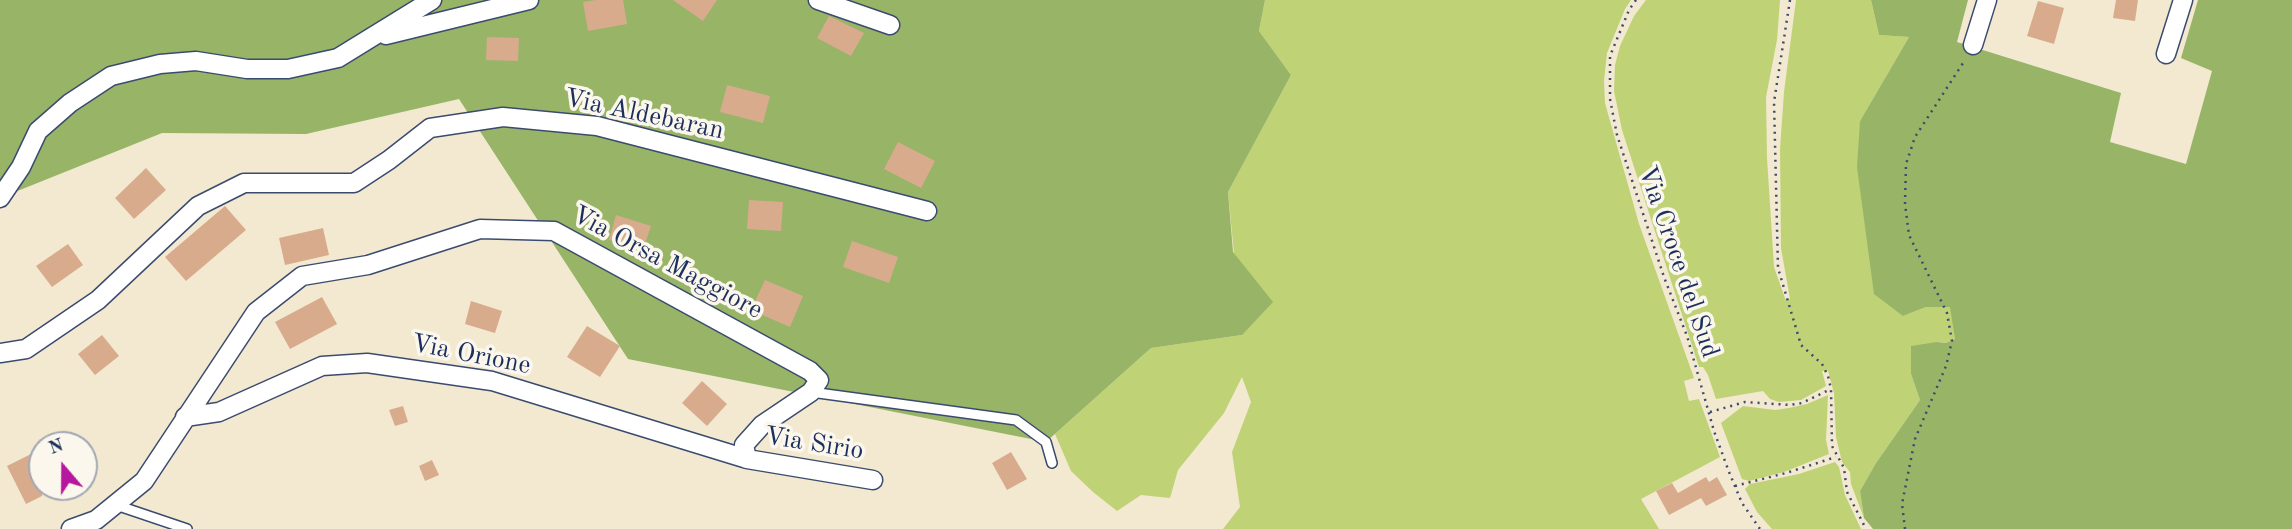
<!DOCTYPE html>
<html>
<head>
<meta charset="utf-8">
<style>
  body { margin:0 }
  #map { position:relative; width:2292px; height:529px; overflow:hidden; background:#f2e9d0; font-family:"Old Standard TT",serif }
  canvas { display:block }
  .north { position:absolute; left:28px; top:431px; width:70px; height:70px; box-sizing:border-box; background:#fbf7ec; border:2px solid #a1a7b3; border-radius:50%; rotate:340deg; font-size:19px; font-weight:700; line-height:28px; text-align:center; color:#1b2f5e }
  .north::after { content:''; display:block; margin:auto; width:24px; height:32px; background:#b5179e; clip-path:polygon(50% 0,100% 100%,50% 72%,0 100%) }
</style>
</head>
<body>
<div id="map">
<canvas width="2292" height="529"></canvas>
<div class="north">N</div>
</div>
<script>
const ctx = document.querySelector('canvas').getContext('2d');
ctx.lineJoin = 'round';
function fillPath(path, color) {
  ctx.fillStyle = color;
  ctx.fill(path, 'evenodd');
}
function poly(rows) {
  const path = new Path2D();
  for (const r of rows) {
    path.moveTo(r[0], r[1]);
    for (let i = 2; i < r.length; i += 2) path.lineTo(r[i], r[i + 1]);
  }
  return path;
}
function trace(path, color, width, dash) {
  ctx.strokeStyle = color;
  ctx.lineWidth = width;
  ctx.lineCap = dash ? 'butt' : 'round';
  ctx.setLineDash(dash || []);
  ctx.stroke(path);
}
function drawText(font, color, halo, rows, align = 'center') {
  ctx.font = font + ' "Old Standard TT",serif';
  ctx.lineWidth = 7;
  ctx.setLineDash([]);
  ctx.textBaseline = 'middle';
  ctx.strokeStyle = halo;
  ctx.fillStyle = color;
  for (const [text, x, y, turn = 0] of rows) {
    ctx.save();
    ctx.translate(x, y);
    ctx.rotate((+turn || 0) * Math.PI / 180);
    ctx.textAlign = isNaN(turn) ? turn : align;
    if (halo) ctx.strokeText(text, 0, 0);
    ctx.fillText(text, 0, 0);
    ctx.restore();
  }
}
fillPath(poly([
  [1265,0,1631,0,1625,9,1607,53,1604,81,1605,103,1639,224,1694,378,1684,381,1689,401,1699,399,1720,457,1641,499,1659,529,1223,529,1240,507,1232,452,1251,402,1242,377,1224,413,1178,470,1170,498,1141,495,1117,511,1093,492,1071,471,1055,434,1151,348,1242,335,1228,192,1291,75,1259,31],
  [1646,0,1780,0,1777,40,1766,97,1767,158,1774,267,1786,301,1790,299,1781,248,1780,149,1784,92,1796,0,1871,0,1879,35,1909,37,1860,121,1903,316,1926,307,1951,307,1955,339,1946,343,1937,342,1911,374,1920,400,1876,463,1860,491,1864,518,1851,484,1850,472,1842,462,1836,437,1834,393,1828,371,1822,371,1826,386,1801,400,1779,402,1770,399,1763,391,1716,399,1708,375,1703,367,1699,367,1622,130,1614,91,1615,65,1620,46,1634,16],
  [1828,395,1826,440,1829,454,1784,472,1749,481,1742,479,1721,423,1743,406,1775,410,1789,408,1807,404],
  [1835,462,1839,467,1845,495,1861,529,1772,529,1757,512,1745,489,1750,484,1799,474]
]), '#bfd276');
fillPath(poly([
  [0,0,1265,0,1259,31,1291,75,1228,192,1233,252,1273,302,1242,335,1151,348,1046,442,628,359,459,99,306,134,162,133,0,198],
  [1871,0,1968,0,1957,42,2121,93,2110,142,2186,164,2212,71,2181,58,2198,0,2292,0,2292,529,1873,529,1864,518,1860,491,1876,463,1920,400,1911,374,1911,346,1937,342,1946,343,1955,339,1950,307,1926,307,1903,316,1874,294,1857,167,1860,121,1909,37,1879,35]
]), '#97b467');
fillPath(poly([
  [596,0,623,0,627,24,588,31,583,2],
  [673,0,717,0,703,21],
  [2116,0,2138,0,2135,21,2113,18],
  [2038,1,2064,8,2054,44,2027,36],
  [829,16,864,33,851,56,817,38],
  [487,37,519,38,518,61,486,60],
  [727,85,770,96,763,123,720,112],
  [898,142,935,161,921,188,884,169],
  [146,168,166,190,134,219,115,198],
  [749,200,783,202,781,231,747,229],
  [225,206,246,230,186,281,165,257],
  [616,215,651,226,643,250,609,240],
  [323,228,329,255,285,265,279,238],
  [852,241,898,257,889,283,843,267],
  [68,244,83,265,52,287,36,266],
  [765,280,803,296,790,327,751,310],
  [322,297,337,324,290,349,275,322],
  [471,301,502,311,495,333,465,324],
  [587,326,620,346,600,377,567,357],
  [102,335,119,356,95,375,78,354],
  [702,381,727,404,707,426,682,403],
  [403,406,408,422,395,426,389,410],
  [35,452,42,468,42,496,26,504,7,466],
  [1011,452,1027,479,1007,490,992,463],
  [432,460,439,475,425,481,419,466],
  [1706,477,1709,482,1717,477,1727,495,1706,506,1701,498,1669,515,1656,491,1672,483,1678,493]
]), '#d9ab8d');
const lane = poly([
  [811,392,1016,420,1046,442,1052,463],
  [116,505,187,529]
]);
const street = poly([
  [818,0,890,25],
  [386,35,529,0],
  [1973,45,1987,0],
  [2166,54,2183,0],
  [0,198,21,167,38,131,70,103,111,76,160,64,196,61,247,69,288,69,338,58,432,0],
  [0,353,26,349,98,300,198,206,244,183,354,183,389,160,430,128,503,117,597,126,927,211],
  [185,417,219,412,322,366,367,363,492,381,747,459],
  [71,529,96,520,144,481,256,312,302,276,368,265,480,229,554,231,810,371,819,380,811,392,762,425,744,445,747,459,873,480]
]);
trace(lane, '#3b4b6f', 12);
trace(street, '#3b4b6f', 21);
trace(poly([
  [1636,0,1629,10,1610,56,1610,99,1617,135,1664,277,1687,336,1714,431,1729,472,1742,503,1760,529],
  [1790,0,1774,102,1778,268,1801,345,1822,364,1828,376,1831,389,1832,446,1844,468,1847,492,1866,529],
  [1710,412,1745,402,1790,405,1802,403,1831,389],
  [1735,486,1786,473,1836,457],
  [1905,529,1902,504,1915,439,1946,366,1952,341,1947,313,1909,235,1905,204,1906,164,1915,137,1965,60]
]), '#3b4b6f', 2.5, [2, 5]);
trace(lane, '#fff', 9);
trace(street, '#fff', 18);
drawText('26px', '#1b2f5e', '#fbf7ec', [
  ["Via Aldebaran",644,115,12],
  ["Via Croce del Sud",1678,262,71],
  ["Via Orsa Maggiore",667,263,28],
  ["Via Orione",471,355,11],
  ["Via Sirio",814,444,9]
]);
</script>
</body>
</html>
